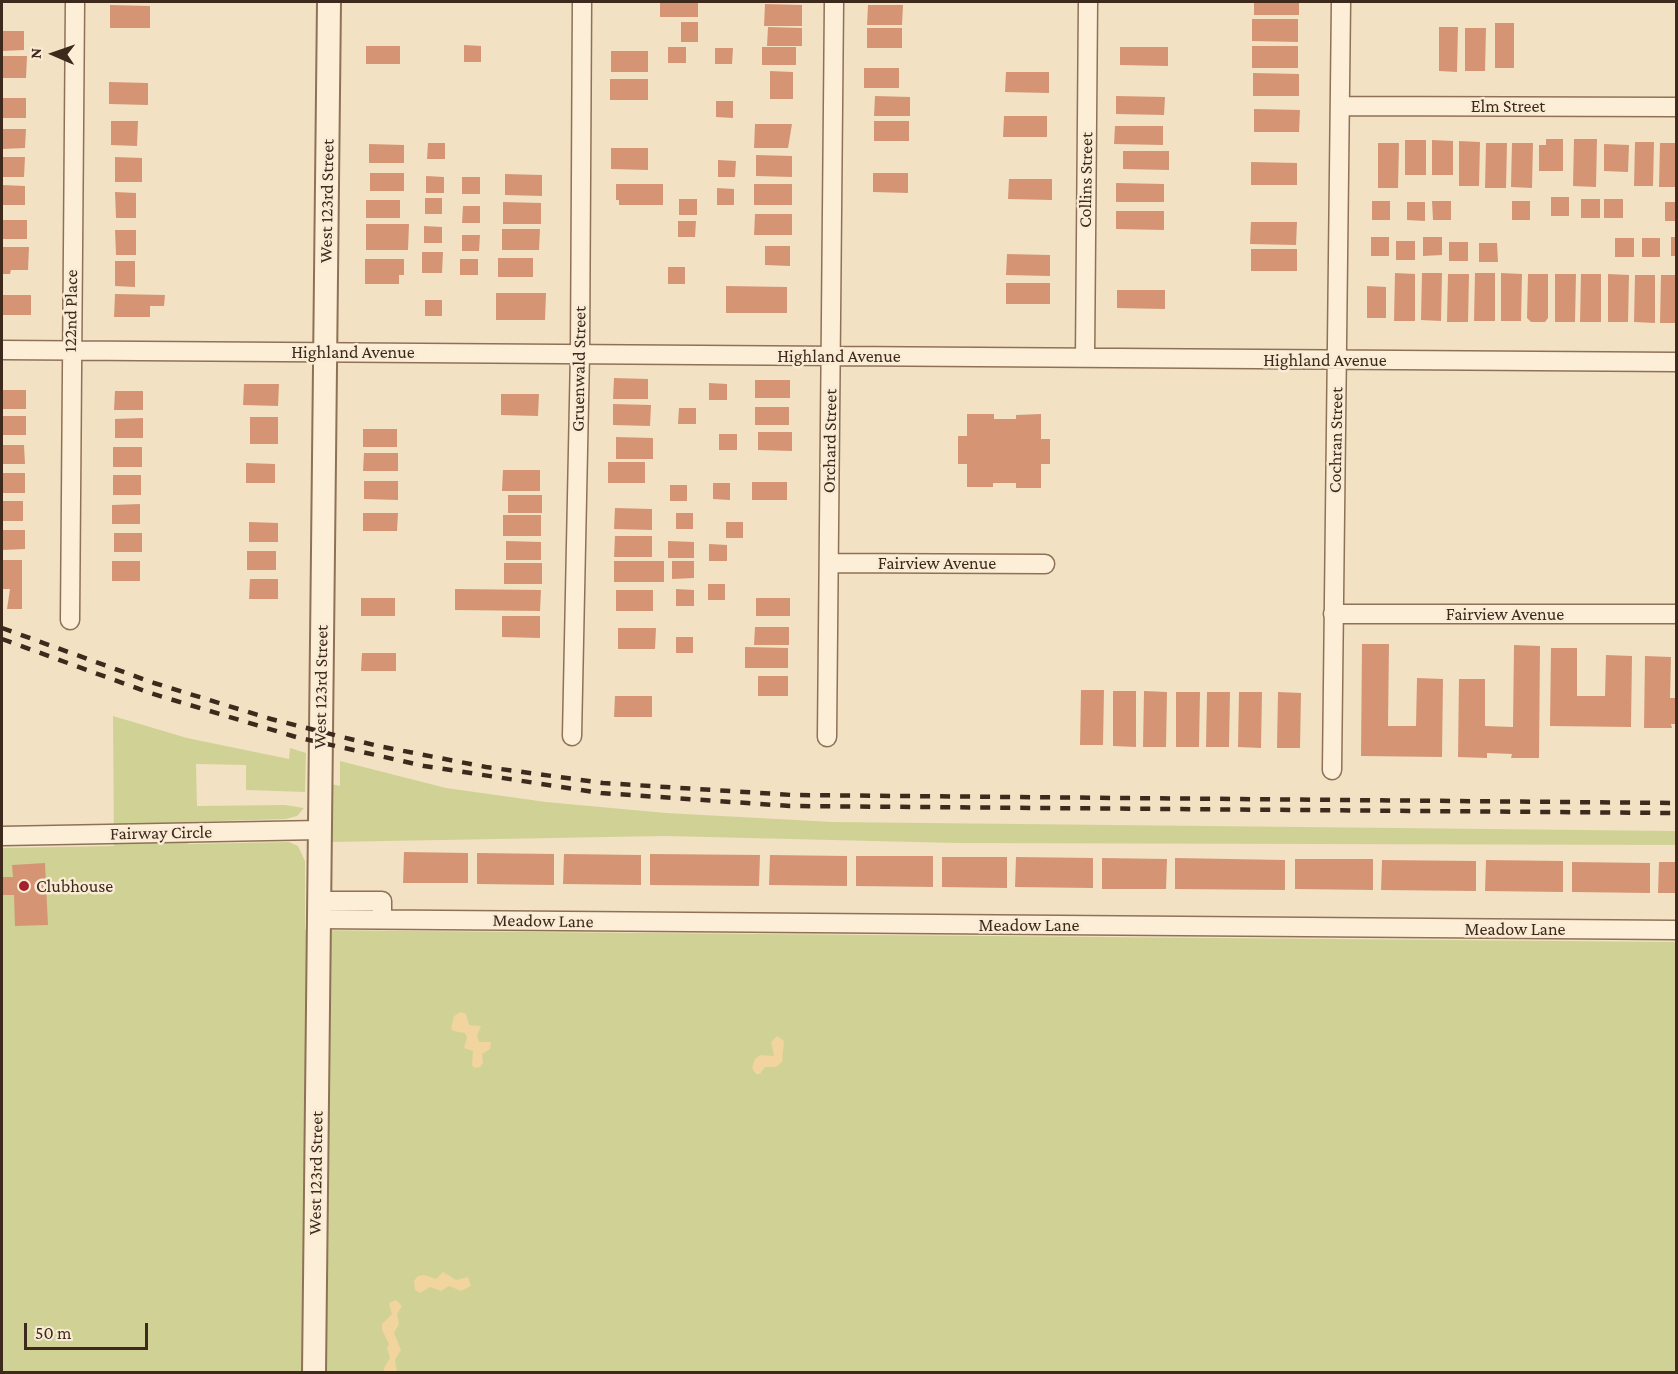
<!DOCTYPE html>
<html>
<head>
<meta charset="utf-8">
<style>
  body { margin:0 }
  #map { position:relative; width:1678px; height:1374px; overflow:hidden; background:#f3e1c3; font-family:"Crimson Pro",serif }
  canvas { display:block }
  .frame { position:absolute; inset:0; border:3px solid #3d2a1d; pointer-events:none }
  .north { position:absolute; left:24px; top:24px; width:60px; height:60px; -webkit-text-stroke:4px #f9ebd4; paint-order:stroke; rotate:272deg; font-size:16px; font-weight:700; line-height:24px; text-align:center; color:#3d2a1d }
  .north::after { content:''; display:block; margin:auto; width:21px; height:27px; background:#3d2a1d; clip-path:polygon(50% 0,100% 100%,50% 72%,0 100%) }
  .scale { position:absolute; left:24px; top:1323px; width:124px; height:27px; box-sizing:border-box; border:3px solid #3d2a1d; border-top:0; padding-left:8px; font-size:18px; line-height:21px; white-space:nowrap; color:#3d2a1d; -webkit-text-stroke:4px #f9ebd4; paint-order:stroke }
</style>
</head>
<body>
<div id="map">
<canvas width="1678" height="1374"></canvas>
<div class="frame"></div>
<div class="north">N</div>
<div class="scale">50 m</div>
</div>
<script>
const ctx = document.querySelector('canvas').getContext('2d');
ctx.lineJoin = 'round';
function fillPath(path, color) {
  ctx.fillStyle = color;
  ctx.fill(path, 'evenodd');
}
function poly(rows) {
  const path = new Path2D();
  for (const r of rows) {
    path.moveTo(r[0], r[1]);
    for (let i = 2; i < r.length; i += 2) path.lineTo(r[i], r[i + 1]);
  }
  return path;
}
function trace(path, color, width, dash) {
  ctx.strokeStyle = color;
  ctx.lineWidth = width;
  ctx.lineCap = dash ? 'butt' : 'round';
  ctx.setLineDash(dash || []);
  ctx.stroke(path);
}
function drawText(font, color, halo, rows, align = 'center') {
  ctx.font = font + ' "Crimson Pro",serif';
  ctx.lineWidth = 5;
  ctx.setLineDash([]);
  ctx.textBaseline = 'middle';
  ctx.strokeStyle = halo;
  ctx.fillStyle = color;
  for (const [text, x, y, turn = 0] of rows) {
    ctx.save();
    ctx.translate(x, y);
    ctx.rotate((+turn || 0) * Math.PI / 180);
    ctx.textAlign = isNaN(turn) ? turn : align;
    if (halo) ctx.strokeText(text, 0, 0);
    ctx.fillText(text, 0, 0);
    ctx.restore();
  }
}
fillPath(poly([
  [113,716,187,738,289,759,290,748,306,753,305,792,246,790,246,765,196,764,197,806,285,805,304,808,297,816,286,819,188,822,188,844,289,842,298,846,305,861,305,930,1676,942,1676,1372,2,1372,2,848,114,846],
  [340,761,446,788,546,802,666,813,833,822,1676,831,1676,845,956,843,665,836,330,842,331,784,340,786]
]), '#d0d295');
fillPath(poly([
  [461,1012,466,1014,469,1025,481,1026,477,1036,479,1042,491,1042,490,1049,482,1054,483,1063,480,1067,475,1068,472,1065,473,1051,464,1048,467,1037,465,1033,453,1031,451,1028,454,1016],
  [777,1036,784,1041,782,1062,776,1067,765,1067,760,1074,756,1074,752,1068,755,1059,760,1055,774,1056,771,1042],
  [443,1272,456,1280,468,1277,471,1286,461,1291,449,1286,441,1291,430,1287,420,1293,415,1290,414,1281,418,1276,424,1275,436,1279],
  [396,1300,402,1306,397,1314,399,1324,394,1333,401,1350,395,1360,397,1372,384,1372,384,1368,390,1358,387,1348,389,1344,382,1330,382,1324,392,1314,389,1303]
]), '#f1d49e');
fillPath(poly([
  [660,2,698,2,698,17,660,17],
  [1254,2,1299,2,1299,15,1254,15],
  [765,4,802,5,802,26,764,26],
  [110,5,150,6,150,28,110,28],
  [868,5,903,5,902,25,867,25],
  [1252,19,1298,19,1298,42,1252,41],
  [681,22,698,22,698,42,681,42],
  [1495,23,1514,23,1514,68,1495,68],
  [768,27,802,28,802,46,767,46],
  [1439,27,1458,27,1457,72,1439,71],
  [867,28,902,28,902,48,867,48],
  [1465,28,1486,28,1485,71,1465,71],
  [2,31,24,31,24,50,2,51],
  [464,45,481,46,481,62,464,62],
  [366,46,400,46,400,64,366,64],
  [1252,46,1298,46,1298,68,1252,68],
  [668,47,686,47,686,63,668,63],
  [762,47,796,47,796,65,762,65],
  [1120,47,1168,47,1168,66,1120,65],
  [715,48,733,48,732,64,715,64],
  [611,51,648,51,648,72,611,72],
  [2,56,27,56,26,78,2,78],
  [864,68,899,68,899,88,864,88],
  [770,71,793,72,793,99,770,99],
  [1006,72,1049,72,1049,93,1005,92],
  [1253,73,1299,74,1299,96,1253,96],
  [610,79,648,79,648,100,610,100],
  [109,82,148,83,148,105,109,104],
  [875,96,910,97,910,116,874,116],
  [1116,96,1165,97,1164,115,1116,114],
  [2,98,26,98,26,118,2,118],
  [716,101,733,101,733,118,716,117],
  [1254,109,1300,110,1299,132,1254,132],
  [1004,116,1047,116,1047,137,1003,137],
  [111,121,138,121,137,146,111,145],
  [874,121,909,121,909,141,874,141],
  [755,124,792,124,788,148,754,148],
  [1115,126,1163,126,1163,145,1114,144],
  [2,129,26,129,25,148,2,149],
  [1546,139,1563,139,1563,171,1539,171,1539,145,1546,145],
  [1574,139,1597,139,1596,187,1573,186],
  [1405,140,1426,140,1426,175,1405,175],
  [1432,140,1453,141,1453,175,1432,175],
  [1459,141,1480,142,1479,186,1459,186],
  [1635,142,1654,142,1653,186,1634,186],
  [428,143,445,143,445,159,427,159],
  [1378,143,1399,143,1398,188,1378,188],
  [1486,143,1507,143,1506,188,1485,188],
  [1512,143,1533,143,1532,188,1511,187],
  [1660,143,1676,143,1676,187,1659,187],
  [369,144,404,145,404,163,369,163],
  [1604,144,1629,145,1628,172,1604,171],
  [611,148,648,148,648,170,611,169],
  [1123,151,1169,151,1169,170,1123,169],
  [756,155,792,156,792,177,756,176],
  [2,157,25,157,24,177,2,177],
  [115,157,142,158,142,182,115,182],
  [718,160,736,161,735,177,718,177],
  [1251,162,1297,163,1297,185,1251,185],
  [370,173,404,173,404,191,370,191],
  [873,173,908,173,908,193,873,192],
  [505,174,542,175,542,196,505,195],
  [426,176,444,177,444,193,426,193],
  [462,177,480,177,480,194,462,194],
  [1009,179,1052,179,1052,200,1008,199],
  [1116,183,1164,184,1164,202,1116,202],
  [616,184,663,184,663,205,619,205,619,200,616,200],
  [754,184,792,184,792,205,754,205],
  [2,185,25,186,25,205,2,205],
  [717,188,734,189,734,205,717,205],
  [115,192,136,193,136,218,116,218],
  [1551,197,1569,197,1569,216,1551,216],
  [425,198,442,198,442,214,425,214],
  [679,199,697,199,697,215,679,215],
  [1581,199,1600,199,1600,218,1581,218],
  [1604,199,1623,199,1623,218,1604,218],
  [366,200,400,200,400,218,366,218],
  [1372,201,1390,201,1390,220,1372,220],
  [1432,201,1451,201,1451,220,1433,220],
  [1512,201,1530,201,1530,220,1512,220],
  [503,202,541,203,541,224,503,224],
  [1407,202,1425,202,1425,221,1407,220],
  [1665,202,1676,202,1676,221,1665,221],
  [463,206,480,206,480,223,462,223],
  [1116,211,1164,211,1164,230,1116,229],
  [755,214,792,214,792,235,754,235],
  [2,220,27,220,27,239,2,239],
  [678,221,696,221,695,237,678,237],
  [1251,222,1297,222,1296,245,1250,244],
  [366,224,409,224,408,250,366,250],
  [424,226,442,227,442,243,424,243],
  [502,229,540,229,539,250,502,250],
  [115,230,136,230,136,255,116,255],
  [462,235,480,235,479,251,462,251],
  [1371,237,1389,237,1389,256,1371,256],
  [1423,237,1442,237,1442,255,1423,256],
  [1671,237,1676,237,1676,256,1671,256],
  [1615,238,1634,238,1634,257,1615,257],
  [1642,238,1660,238,1660,257,1642,257],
  [1396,241,1415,241,1415,260,1396,260],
  [1449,242,1468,242,1468,261,1449,261],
  [1479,243,1497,243,1498,262,1479,262],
  [765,246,790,246,790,266,765,265],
  [2,247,29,247,28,270,11,270,10,274,2,274],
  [1251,249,1297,249,1297,271,1251,271],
  [422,252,443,252,442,273,422,273],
  [1007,254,1050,255,1050,276,1006,275],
  [498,258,533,258,533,277,498,277],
  [365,259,404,259,404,275,399,275,399,284,365,284],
  [460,259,478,259,478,275,460,275],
  [115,261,135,261,135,287,115,286],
  [668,267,685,267,685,284,668,284],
  [1395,273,1415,274,1415,321,1394,321],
  [1422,273,1442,273,1441,321,1421,320],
  [1475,273,1495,273,1495,321,1474,321],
  [1501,273,1522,274,1521,321,1501,321],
  [1448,274,1469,274,1468,322,1447,322],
  [1528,274,1548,274,1548,318,1545,322,1531,322,1527,318],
  [1555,274,1576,274,1575,322,1555,322],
  [1581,274,1601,274,1601,322,1580,322],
  [1608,274,1629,275,1628,322,1608,322],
  [1635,275,1655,275,1655,323,1634,322],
  [1661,275,1676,275,1676,323,1660,323],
  [1006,283,1050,283,1050,304,1006,304],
  [726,286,787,287,787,313,726,313],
  [1367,286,1386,287,1386,318,1367,318],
  [1117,290,1165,290,1165,309,1117,308],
  [496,293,546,293,545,320,496,320],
  [115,294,165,295,164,306,150,306,150,317,114,317],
  [3,295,31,295,31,315,3,315],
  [425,300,442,300,442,316,425,316],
  [614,378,648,379,648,399,613,399],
  [755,380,790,380,790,398,755,398],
  [709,383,727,384,727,400,709,400],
  [244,384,279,384,278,406,243,405],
  [2,390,26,390,26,409,2,409],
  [115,391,143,391,143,410,114,410],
  [501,394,539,394,538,416,501,415],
  [613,404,651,405,650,426,613,425],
  [755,407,789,407,789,425,755,425],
  [679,408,696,408,696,424,678,424],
  [967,414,994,414,994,419,1016,419,1016,415,1041,414,1041,439,1050,439,1050,464,1041,464,1041,488,1016,488,1016,483,993,483,993,487,967,487,967,464,958,464,958,436,967,436],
  [2,416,26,416,26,435,2,435],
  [250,417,278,417,278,444,250,444],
  [143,418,143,438,115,438,115,419],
  [363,429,397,429,397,447,363,447],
  [758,432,792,432,792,451,758,450],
  [719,434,737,434,737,450,719,450],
  [616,437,653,438,653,459,616,459],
  [2,445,24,445,25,464,2,464],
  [113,447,142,447,142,467,113,467],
  [364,453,398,453,398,471,363,471],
  [608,462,645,462,645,483,608,483],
  [246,463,275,464,275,483,246,483],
  [503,470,540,470,540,491,502,491],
  [2,473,25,473,25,493,2,493],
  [113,475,141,475,141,495,113,495],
  [364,481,398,481,398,500,364,499],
  [752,482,787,482,787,500,752,500],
  [713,483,730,483,730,500,713,499],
  [670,485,687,485,687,501,670,501],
  [508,495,542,495,542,513,508,513],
  [2,501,23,501,23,521,2,521],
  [140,504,140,524,112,524,112,505],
  [615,508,652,509,652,530,614,529],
  [363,513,398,513,397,531,363,531],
  [676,513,693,513,693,529,676,529],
  [503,515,541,515,541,536,503,536],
  [249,522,278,523,278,542,249,542],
  [726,522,743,522,743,538,726,538],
  [2,530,25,530,25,549,2,550],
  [114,533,142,533,142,552,114,552],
  [615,536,652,536,652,557,614,557],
  [506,541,541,542,541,560,506,560],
  [668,541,694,542,694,558,668,558],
  [709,544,727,545,727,561,709,561],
  [247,551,276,551,276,570,247,570],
  [3,560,22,560,22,609,7,609,10,589,3,589],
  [112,561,140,561,140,581,112,581],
  [614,561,664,561,664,582,614,582],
  [672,561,694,561,694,578,672,579],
  [504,563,542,563,542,584,504,584],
  [250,579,278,579,278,599,249,599],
  [708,584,725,584,725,600,708,600],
  [455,589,541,590,540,611,455,610],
  [676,589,694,590,694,606,676,606],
  [616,590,653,590,653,611,616,611],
  [361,598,395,598,395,616,361,616],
  [756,598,790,598,790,616,756,616],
  [502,616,540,616,540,638,502,637],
  [755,627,789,627,789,645,754,645],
  [618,628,656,628,655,649,618,649],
  [676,637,693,637,693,653,676,653],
  [1362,644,1389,644,1388,726,1416,726,1417,678,1443,679,1442,757,1361,756],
  [1514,645,1540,646,1539,758,1511,758,1512,754,1487,753,1487,758,1458,757,1459,679,1485,679,1485,726,1513,727],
  [745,647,788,648,788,668,745,668],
  [1551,648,1577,648,1577,696,1605,696,1606,655,1632,656,1631,727,1550,726],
  [362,653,396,653,396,671,361,671],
  [1645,656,1671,657,1670,698,1676,698,1676,724,1671,724,1672,728,1644,728],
  [758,676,788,676,788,696,758,696],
  [1081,690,1104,690,1103,745,1080,745],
  [1113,691,1136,691,1136,747,1113,746],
  [1144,691,1167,692,1166,747,1143,747],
  [1176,692,1200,692,1199,747,1176,747],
  [1207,692,1230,692,1229,747,1206,747],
  [1239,692,1262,692,1261,748,1238,747],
  [1278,692,1301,693,1300,748,1277,748],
  [615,696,652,696,652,717,614,717],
  [404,852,468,853,468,883,403,883],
  [477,853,554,854,554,885,477,884],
  [564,854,641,855,641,885,563,884],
  [650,854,760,855,759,886,650,885],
  [770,855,847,856,847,886,769,885],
  [856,856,933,856,933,887,856,886],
  [942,857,1007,857,1007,888,942,887],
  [1016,857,1093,858,1093,888,1015,887],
  [1102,858,1167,859,1166,889,1102,889],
  [1175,858,1285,860,1285,890,1175,889],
  [1295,859,1373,859,1373,890,1295,889],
  [1382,860,1476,861,1476,891,1381,890],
  [1486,860,1563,861,1563,892,1485,891],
  [1572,862,1650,863,1650,893,1572,892],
  [1659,862,1676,862,1676,893,1658,893],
  [45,863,48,925,15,926,14,895,2,895,2,877,13,877,12,865]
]), '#d59575');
const minor = poly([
  [1340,106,1676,107],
  [2,350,1676,362],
  [1085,358,1088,2],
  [829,563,1045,564],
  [1333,614,1676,614],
  [70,620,75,2],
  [572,736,580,354,582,2],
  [827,737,834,2],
  [1332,770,1341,2],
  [2,836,320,830],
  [319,901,382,901,382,919],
  [319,919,1676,930]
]);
const tertiary = poly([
  [314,1372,329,2]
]);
trace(minor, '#8f7157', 21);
trace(tertiary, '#8f7157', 26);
trace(minor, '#fceed7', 18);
trace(tertiary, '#fceed7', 22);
trace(poly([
  [2,628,154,683,271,719,378,746,486,767,603,783,792,795,1676,803],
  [2,639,150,693,296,737,424,766,601,793,790,806,1676,813]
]), '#3d2a1d', 4.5, [10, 10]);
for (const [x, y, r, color] of [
  [24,886,6,"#a5212d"]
]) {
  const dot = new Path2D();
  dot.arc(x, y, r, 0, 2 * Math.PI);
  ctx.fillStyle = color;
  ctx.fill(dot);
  trace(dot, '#f9ebd4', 2);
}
drawText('18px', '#3d2a1d', '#f9ebd4', [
  ["Elm Street",1508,106],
  ["Collins Street",1086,180,-89],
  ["West 123rd Street",327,201,-89],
  ["122nd Place",71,311,-89],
  ["Highland Avenue",353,352],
  ["Highland Avenue",839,356],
  ["Highland Avenue",1325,360],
  ["Gruenwald Street",579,369,-89],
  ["Cochran Street",1336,440,-89],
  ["Orchard Street",830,441,-89],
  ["Fairview Avenue",937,563],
  ["Fairview Avenue",1505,614],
  ["West 123rd Street",321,687,-89],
  ["Fairway Circle",161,833,-1],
  ["Meadow Lane",543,921,1],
  ["Meadow Lane",1029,925],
  ["Meadow Lane",1515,929],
  ["West 123rd Street",316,1173,-89]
]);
drawText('18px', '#3d2a1d', '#f9ebd4', [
  ["Clubhouse",36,886]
], 'left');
</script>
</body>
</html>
